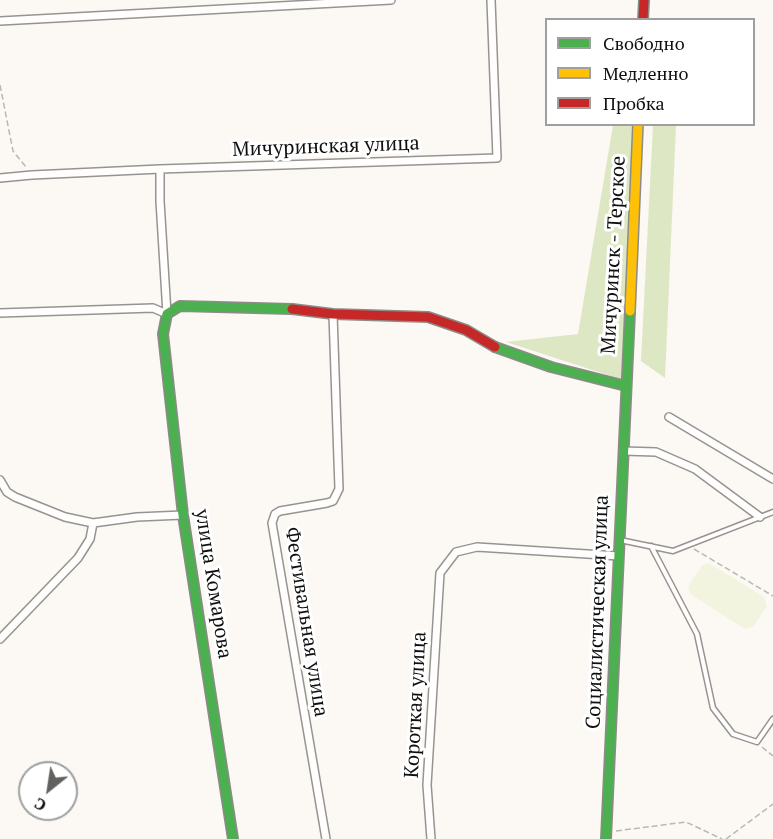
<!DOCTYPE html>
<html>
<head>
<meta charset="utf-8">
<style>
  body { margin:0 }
  #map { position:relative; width:773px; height:839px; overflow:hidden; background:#fcf8f4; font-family:"PT Serif",serif }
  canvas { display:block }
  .legend { position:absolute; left:545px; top:18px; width:210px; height:108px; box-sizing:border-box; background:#fff; border:2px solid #9f9f9f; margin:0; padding:8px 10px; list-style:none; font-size:18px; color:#0f0f0f }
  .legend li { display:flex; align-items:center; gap:12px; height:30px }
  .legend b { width:30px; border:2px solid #9f9f9f }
  .north { position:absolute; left:18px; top:761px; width:60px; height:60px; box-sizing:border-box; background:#fff; border:2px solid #9f9f9f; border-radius:50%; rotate:210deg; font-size:16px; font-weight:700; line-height:24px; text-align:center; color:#0f0f0f }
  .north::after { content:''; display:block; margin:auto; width:21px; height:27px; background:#62615f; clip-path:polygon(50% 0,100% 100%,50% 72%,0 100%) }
</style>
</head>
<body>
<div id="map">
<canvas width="773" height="839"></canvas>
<ul class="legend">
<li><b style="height:8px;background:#4caf50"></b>Свободно</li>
<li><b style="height:8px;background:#ffc107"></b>Медленно</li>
<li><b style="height:8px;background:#c62828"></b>Пробка</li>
</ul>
<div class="north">С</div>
</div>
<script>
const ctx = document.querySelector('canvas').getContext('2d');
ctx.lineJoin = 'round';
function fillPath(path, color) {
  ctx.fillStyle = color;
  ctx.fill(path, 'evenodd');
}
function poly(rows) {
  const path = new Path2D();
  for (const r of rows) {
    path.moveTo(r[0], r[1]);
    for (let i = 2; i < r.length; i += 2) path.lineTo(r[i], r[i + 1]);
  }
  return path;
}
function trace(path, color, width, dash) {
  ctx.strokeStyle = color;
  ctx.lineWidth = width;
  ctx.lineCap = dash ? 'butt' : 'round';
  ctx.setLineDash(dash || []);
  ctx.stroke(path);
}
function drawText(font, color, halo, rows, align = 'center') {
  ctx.font = font + ' "PT Serif",serif';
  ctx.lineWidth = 6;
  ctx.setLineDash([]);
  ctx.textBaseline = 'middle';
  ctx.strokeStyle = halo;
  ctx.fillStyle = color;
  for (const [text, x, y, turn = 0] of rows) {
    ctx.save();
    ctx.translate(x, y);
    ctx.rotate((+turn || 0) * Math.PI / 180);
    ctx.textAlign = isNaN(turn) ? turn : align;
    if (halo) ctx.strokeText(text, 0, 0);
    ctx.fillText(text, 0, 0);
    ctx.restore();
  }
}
fillPath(poly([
  [613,125,634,125,623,380,506,342,578,334],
  [653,125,676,125,665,378,641,361]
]), '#dee7c3');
fillPath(poly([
  [709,563,764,597,767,606,753,627,745,629,690,594,688,587,702,565]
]), '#f3f4df');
const lane = poly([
  [620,540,673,551,773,512],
  [651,546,697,634,713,708,733,734,757,742,773,719]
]);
const street = poly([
  [0,21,391,0],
  [0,178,32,175,160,169,497,158,491,0],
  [0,313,153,308,167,314,160,201,160,169],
  [669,417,773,479],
  [623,451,656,452,695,469,760,517],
  [0,480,7,492,15,497,65,517,93,523,137,517,183,515],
  [0,639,78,558,90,539,93,523],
  [326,839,272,523,275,514,280,511,327,503,333,501,339,489,333,314],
  [431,839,427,785,440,573,456,552,477,547,619,556]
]);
const fast = poly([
  [495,347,551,367,626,386],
  [233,839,183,515,163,334,167,314,180,306,292,309],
  [606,839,630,311]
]);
const slow = poly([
  [630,311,638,124]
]);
const jam = poly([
  [643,20,644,0],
  [292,309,333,314,428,317,466,330,495,347]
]);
trace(lane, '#969492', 7);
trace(street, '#969492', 10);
trace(fast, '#8c8b89', 12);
trace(slow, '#8c8b89', 12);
trace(jam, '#8c8b89', 12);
trace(poly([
  [0,85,13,151,26,167],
  [694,549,773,596],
  [762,747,773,756],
  [616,831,686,822,722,839],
  [726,839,773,804]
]), '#b9b8b8', 1.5, [6, 3]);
trace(lane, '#fffefd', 4);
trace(street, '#fffefd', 7);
trace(fast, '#4caf50', 9);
trace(slow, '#ffc107', 9);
trace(jam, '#c62828', 9);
drawText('20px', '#0f0f0f', '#fff', [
  ["Мичуринская улица",326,147,-2],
  ["Мичуринск - Терское",614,255,-87],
  ["улица Комарова",213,584,81],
  ["Социалистическая улица",598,612,-88],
  ["Фестивальная улица",306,622,81],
  ["Короткая улица",416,705,-87]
]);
</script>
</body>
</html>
